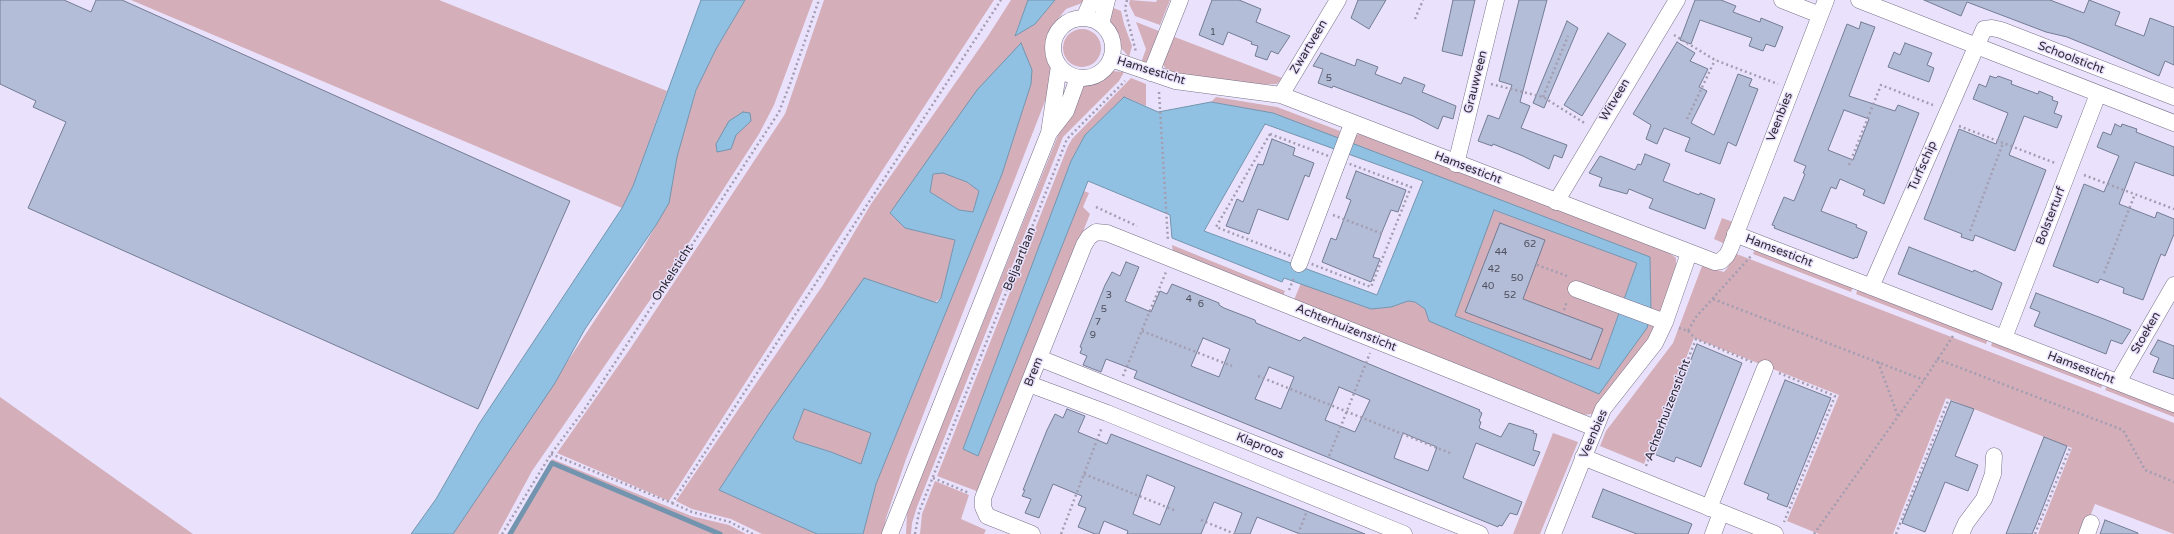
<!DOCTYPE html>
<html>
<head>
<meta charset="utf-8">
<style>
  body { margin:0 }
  canvas { display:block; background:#eae2fd }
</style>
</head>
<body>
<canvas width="2174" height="534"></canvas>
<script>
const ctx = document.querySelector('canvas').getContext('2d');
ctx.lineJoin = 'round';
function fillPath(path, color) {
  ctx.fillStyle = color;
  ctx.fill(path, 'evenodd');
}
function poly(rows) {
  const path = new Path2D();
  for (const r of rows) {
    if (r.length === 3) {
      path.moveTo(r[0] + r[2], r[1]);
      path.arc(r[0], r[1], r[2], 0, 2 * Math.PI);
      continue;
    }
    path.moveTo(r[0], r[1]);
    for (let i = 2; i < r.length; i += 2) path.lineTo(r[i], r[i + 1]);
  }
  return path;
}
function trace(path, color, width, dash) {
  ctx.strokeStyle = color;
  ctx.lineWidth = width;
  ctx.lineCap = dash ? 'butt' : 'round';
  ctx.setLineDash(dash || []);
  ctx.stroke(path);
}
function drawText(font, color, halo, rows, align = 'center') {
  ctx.font = font + ' "Varela Round",sans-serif';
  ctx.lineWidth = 3;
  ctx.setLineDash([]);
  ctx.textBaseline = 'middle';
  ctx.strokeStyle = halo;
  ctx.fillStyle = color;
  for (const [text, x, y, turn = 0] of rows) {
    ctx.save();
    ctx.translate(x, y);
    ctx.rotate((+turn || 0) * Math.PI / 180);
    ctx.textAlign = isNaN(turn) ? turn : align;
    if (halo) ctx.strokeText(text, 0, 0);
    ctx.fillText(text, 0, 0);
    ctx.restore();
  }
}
fillPath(poly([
  [131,0,439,0,667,91,633,186,622,208],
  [745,0,813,0,774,105,759,134,677,261,532,471,498,534,453,534,644,246,668,204,678,150,697,88,715,51],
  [824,0,994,0,880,174,669,501,557,453,630,349,785,114],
  [1011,0,1028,0,1015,35,1035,24,1055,0,1084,0,1082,3,1066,9,1052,26,1045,42,1047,59,1054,78,906,459,886,518,883,534,863,534,876,484,1002,174,1031,84,890,212,905,228,955,240,941,298,768,415,719,490,817,534,762,534,731,519,692,509,676,501,823,285,871,204,988,36],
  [1130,0,1156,2,1157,0,1170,0,1160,25,1135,16,1129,4],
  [1111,7,1121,11,1124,24,1132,46,1129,57,1122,49,1111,24],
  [1136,22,1159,31,1148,61,1143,63,1142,60,1146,49],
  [1082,48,19],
  [1172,36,1282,78,1277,84,1252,85,1167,71,1162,63],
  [1112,71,1124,72,1119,81,1063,137,917,507,912,523,911,534,906,534,907,513,913,497,1065,118,1081,86,1093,82],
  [1131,78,1146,84,1146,106,1124,97,1085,135,1071,161,963,449,978,456,1084,191,1089,193,1083,207,1090,214,979,492,937,476,1068,146,1072,139],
  [1216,97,1277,107,1340,131,1338,139,1273,113,1211,102],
  [1361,133,1668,252,1676,258,1676,268,1661,312,1656,314,1651,313,1650,257,1351,143,1353,137],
  [943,173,967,182,979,191,973,212,959,210,930,192,933,174],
  [1493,210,1637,263,1599,369,1455,316],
  [1722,218,1733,222,1725,244,1714,239],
  [1172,245,1285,291,1283,296,1173,253],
  [1755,249,1853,287,1851,292,1753,254],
  [1734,253,2174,423,2174,534,2095,504,2083,534,2038,534,2072,448,1946,398,1893,534,1819,534,1787,521,1839,395,1694,338,1644,464,1600,446,1606,431,1673,343,1702,266,1724,272,1728,267],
  [1301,283,1371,309,1391,307,1408,301,1415,302,1425,309,1599,393,1649,322,1655,326,1652,335,1592,414,1582,415,1294,300],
  [1858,288,1988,339,1986,344,1856,294],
  [1993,340,2103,383,2101,388,1991,346],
  [2108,384,2174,410,2174,417,2105,390],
  [0,397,193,534,0,534],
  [804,409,872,433,861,465,831,452,796,441,793,438],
  [1553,433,1578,442,1540,534,1513,534],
  [552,459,691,516,729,525,746,534,510,534],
  [935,481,969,495,961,519,986,530,984,534,920,534,922,514]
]), '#d4aeb8');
const water = poly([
  [701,0,745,0,716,49,696,90,677,157,669,203,656,225,585,329,555,383,453,534,411,534,436,499,479,424,622,208,633,186,701,0],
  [1028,0,1055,0,1035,24,1015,36,1028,0],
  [1021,43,1032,70,1031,84,1002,174,876,484,863,534,817,534,719,490,768,415,864,278,937,303,941,298,955,240,905,228,890,213,977,90,1021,43],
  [943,173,967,182,979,191,973,212,959,210,930,192,933,174,943,173],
  [804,409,871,433,861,464,831,452,796,441,793,438,804,409],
  [1124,97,1158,112,1211,102,1273,113,1650,257,1651,313,1647,328,1599,394,1429,321,1425,309,1415,302,1408,301,1391,307,1371,309,1284,278,1282,282,1172,238,1170,215,1088,181,978,456,963,449,1071,161,1085,135,1124,97],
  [1265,124,1423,181,1377,295,1204,231,1265,124],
  [1494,210,1637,263,1599,369,1455,316,1494,210],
  [743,112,750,113,751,121,736,135,731,149,717,152,716,144,729,121,743,112]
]);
fillPath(water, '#91c1e2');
trace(water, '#7394ae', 1);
trace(poly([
  [510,534,552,463,720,534]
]), '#7394ae', 5);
const building = poly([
  [0,0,64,0,91,12,96,0,122,0,570,201,478,409,28,208,66,122,33,107,36,101,0,84,0,0],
  [1212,0,1239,0,1261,9,1256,22,1290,36,1278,54,1271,51,1267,60,1255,56,1258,46,1251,44,1252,42,1228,32,1223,45,1199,35,1212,0],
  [1358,0,1386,0,1369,29,1351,18,1358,0],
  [1453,0,1475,0,1462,56,1442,51,1453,0],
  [1519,0,1547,0,1520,102,1530,106,1521,128,1567,145,1562,158,1554,155,1549,169,1523,156,1493,144,1492,146,1478,141,1488,115,1499,119,1512,85,1499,81,1519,0],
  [1695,0,1721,0,1736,6,1733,12,1760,22,1761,18,1783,27,1775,47,1766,44,1763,51,1749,46,1752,38,1700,20,1691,44,1680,40,1695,0],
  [1924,0,2050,0,2084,13,2089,0,2120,12,2115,25,2144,36,2150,18,2174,27,2174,65,2165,61,2159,76,2099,50,2067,37,2046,32,1967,2,1961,16,1924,0],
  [1567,21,1578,28,1544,108,1533,103,1567,21],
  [1861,22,1875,27,1849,96,1895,111,1898,105,1919,113,1884,204,1863,195,1865,190,1840,179,1836,189,1831,187,1821,211,1857,225,1856,227,1867,232,1857,258,1855,257,1854,259,1774,228,1775,226,1772,225,1784,197,1794,201,1805,174,1803,173,1806,166,1794,161,1847,24,1859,29,1861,22],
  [1844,110,1869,119,1853,160,1828,150,1844,110],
  [1608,33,1626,44,1582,116,1564,105,1608,33],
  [1677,42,1695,53,1690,61,1708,69,1699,87,1707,91,1691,123,1714,135,1738,74,1752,79,1749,86,1758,89,1736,146,1728,142,1720,164,1685,151,1690,138,1664,128,1657,144,1646,139,1651,125,1633,114,1677,42],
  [1905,43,1932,53,1927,65,1934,68,1929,82,1888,67,1894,52,1900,55,1905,43],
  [1321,53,1355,66,1357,59,1378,67,1375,74,1401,84,1404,77,1425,85,1422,92,1456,106,1453,119,1443,116,1438,129,1436,128,1413,116,1333,86,1332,88,1318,83,1323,69,1313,66,1321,53],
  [1990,76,1996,78,1998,76,2012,81,2011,84,2038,94,2039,91,2053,97,2052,100,2058,102,2054,113,2062,116,2057,128,2024,116,2009,155,2046,170,2015,251,1975,235,1973,241,1961,237,1962,234,1924,219,1959,129,1996,144,2008,113,1973,99,1979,84,1986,87,1990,76],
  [2115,124,2121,127,2122,124,2137,129,2136,132,2174,147,2174,176,2135,162,2119,204,2155,218,2157,212,2174,219,2174,234,2165,256,2161,254,2143,300,2123,293,2124,288,2100,279,2098,283,2053,266,2084,184,2104,192,2119,156,2097,147,2103,132,2111,135,2115,124],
  [1272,139,1295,148,1293,155,1314,163,1309,177,1305,175,1288,220,1258,209,1249,234,1226,226,1237,199,1243,202,1258,164,1263,165,1272,139],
  [1645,154,1670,164,1663,181,1699,195,1700,193,1715,199,1705,229,1649,208,1653,199,1629,189,1627,194,1599,186,1602,178,1589,173,1600,156,1635,170,1638,164,1641,165,1645,154],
  [1356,171,1406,190,1398,212,1391,210,1382,232,1373,257,1380,259,1371,282,1322,262,1331,238,1336,240,1351,200,1346,198,1356,171],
  [1500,223,1545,240,1523,299,1603,329,1591,360,1465,312,1500,223],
  [1909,247,1973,272,1974,270,2002,283,1992,310,1898,274,1909,247],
  [1126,262,1139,267,1125,301,1151,312,1160,291,1167,294,1172,284,1219,303,1219,305,1224,308,1255,320,1256,323,1300,341,1304,337,1480,410,1479,411,1482,413,1479,421,1481,422,1479,428,1501,437,1509,423,1534,431,1533,433,1537,434,1533,450,1540,452,1534,466,1476,443,1463,478,1522,502,1517,515,1510,513,1502,526,1499,525,1498,527,1134,378,1137,371,1106,359,1101,372,1083,365,1087,356,1080,353,1082,348,1080,347,1105,285,1112,272,1120,276,1126,262],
  [1203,338,1230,349,1219,377,1191,366,1203,338],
  [1269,367,1294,377,1281,409,1255,399,1269,367],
  [1339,387,1370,400,1355,432,1325,420,1339,387],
  [1403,433,1437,447,1428,471,1394,458,1403,433],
  [2036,293,2104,319,2131,330,2122,344,2111,340,2106,354,2034,326,2040,312,2030,308,2036,293],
  [2158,340,2174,346,2174,379,2153,372,2159,358,2150,354,2158,340],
  [1697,344,1742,363,1701,467,1676,457,1674,462,1654,454,1697,344],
  [1785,380,1831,398,1787,507,1767,499,1769,494,1744,484,1785,380],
  [1951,401,1974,409,1955,456,1978,465,1968,491,1945,482,1925,532,1902,523,1951,401],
  [1067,409,1085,416,1078,432,1107,444,1111,434,1365,534,1300,534,1257,517,1250,534,1234,534,1242,513,1214,502,1201,534,1127,534,1128,531,1104,521,1099,534,1095,534,1078,527,1086,508,1078,505,1082,496,1053,484,1039,518,1025,513,1031,499,1022,496,1025,490,1023,490,1047,430,1055,414,1063,418,1067,409],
  [1147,475,1175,487,1160,525,1133,514,1147,475],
  [2044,437,2067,446,2038,520,2032,534,2006,534,2044,437],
  [1603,489,1692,524,1688,534,1637,534,1592,517,1603,489],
  [2105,520,2138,533,2138,534,2100,534,2105,520]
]);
fillPath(building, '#b3bdd7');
trace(building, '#737c94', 1);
const minor = poly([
  [1782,0,1820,15],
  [1859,0,2174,123],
  [1084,18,1092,0],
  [1083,48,30],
  [1101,24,1107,0],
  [1111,59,1175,81,1281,95,1715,262,1721,261,1727,255,1730,249,1826,0],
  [1151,73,1180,0],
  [1281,95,1338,0],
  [1049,133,1059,66],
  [1456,164,1496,0],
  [1556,202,1677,0],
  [1735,234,2174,404],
  [1299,264,1352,124],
  [1871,287,1984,29,1992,28,2001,30,2174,97],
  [1576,289,1665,322],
  [2004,338,2098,94],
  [1039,358,1480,534],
  [2118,382,2174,285],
  [1029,384,1107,413,1404,534],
  [1583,457,1775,534],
  [1709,508,1765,368],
  [890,534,1049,133,1066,111,1078,78],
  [1032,534,987,516,983,507,983,498,1084,245,1089,237,1096,232,1107,233,1595,428],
  [1553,534,1603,409,1655,343,1665,322,1689,253],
  [1713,534,1721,513],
  [1961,534,1966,523,1984,499,1993,474,1994,456],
  [2087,534,2091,523]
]);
trace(minor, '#79728a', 17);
trace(poly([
  [1127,0,1125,9,1136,52],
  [1415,19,1423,0],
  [1674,35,1715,60,1778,84],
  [1491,84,1543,97,1586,124],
  [1159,92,1168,241],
  [1543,97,1568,36],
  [1687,119,1715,60],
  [1959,126,2055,163],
  [1270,134,1411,187,1371,287,1216,227,1270,134],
  [1849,165,1881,85,1933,105],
  [2084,175,2174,209],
  [1096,207,1137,226],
  [1333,215,1383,234],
  [1970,231,2003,143],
  [1537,265,1567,276],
  [2104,273,2135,194],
  [1289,290,1294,278],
  [1713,299,1924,380],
  [1564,310,1567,301],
  [1679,328,1688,331,1696,317,1751,256],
  [1142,331,1232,366],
  [1688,331,1696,339,1752,362],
  [1937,359,2123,430,2145,470,2174,482],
  [1878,362,1898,416],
  [1779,373,1835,396,1784,522],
  [1123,376,1166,272],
  [1258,376,1450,453],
  [551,454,672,503,1001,0],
  [1329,456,1370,353],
  [1646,466,1696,339],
  [1084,474,1174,510],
  [933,478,969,493],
  [672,503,692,512,730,522,753,534],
  [1201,520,1235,534],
  [502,534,551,454,584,410,779,112,790,84,819,0],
  [915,534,919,512,1067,139,1125,81],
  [1061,534,1102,427],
  [1298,534,1307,511],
  [1814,534,1924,380,1953,336],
  [1896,534,1948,401],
  [2035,534,2070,448]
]), '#a39db2', 2.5, [2, 3]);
trace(minor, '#fff', 16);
drawText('10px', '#4e4f5d', null, [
  ["1",1213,32],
  ["5",1329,78],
  ["62",1530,244],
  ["44",1501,252],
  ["42",1494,269],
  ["50",1517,278],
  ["40",1488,286],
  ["3",1109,295],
  ["52",1510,295],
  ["4",1189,299],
  ["6",1201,304],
  ["5",1104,309],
  ["7",1098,322],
  ["9",1093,335]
]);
drawText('12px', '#2d2a34', '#eae2fd', [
  ["Zwartveen",1309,47,-59],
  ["Schoolsticht",2071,58,21],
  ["Hamsesticht",1151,71,17],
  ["Grauwveen",1476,82,-76],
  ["Witveen",1615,100,-59],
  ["Veenbies",1780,117,-69],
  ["Turfschip",1923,166,-66],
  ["Hamsesticht",1468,168,21],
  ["Bolsterturf",2051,216,-69],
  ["Hamsesticht",1779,251,21],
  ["Beljaartlaan",1020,259,-68],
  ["Onkelsticht",673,273,-57],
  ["Achterhuizensticht",1346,328,22],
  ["Stoeken",2146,333,-60],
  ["Hamsesticht",2081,368,21],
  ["Brem",1034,372,-68],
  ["Achterhuizensticht",1668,410,-69],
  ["Veenbies",1594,434,-66],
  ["Klaproos",1260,446,22]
]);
</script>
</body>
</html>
